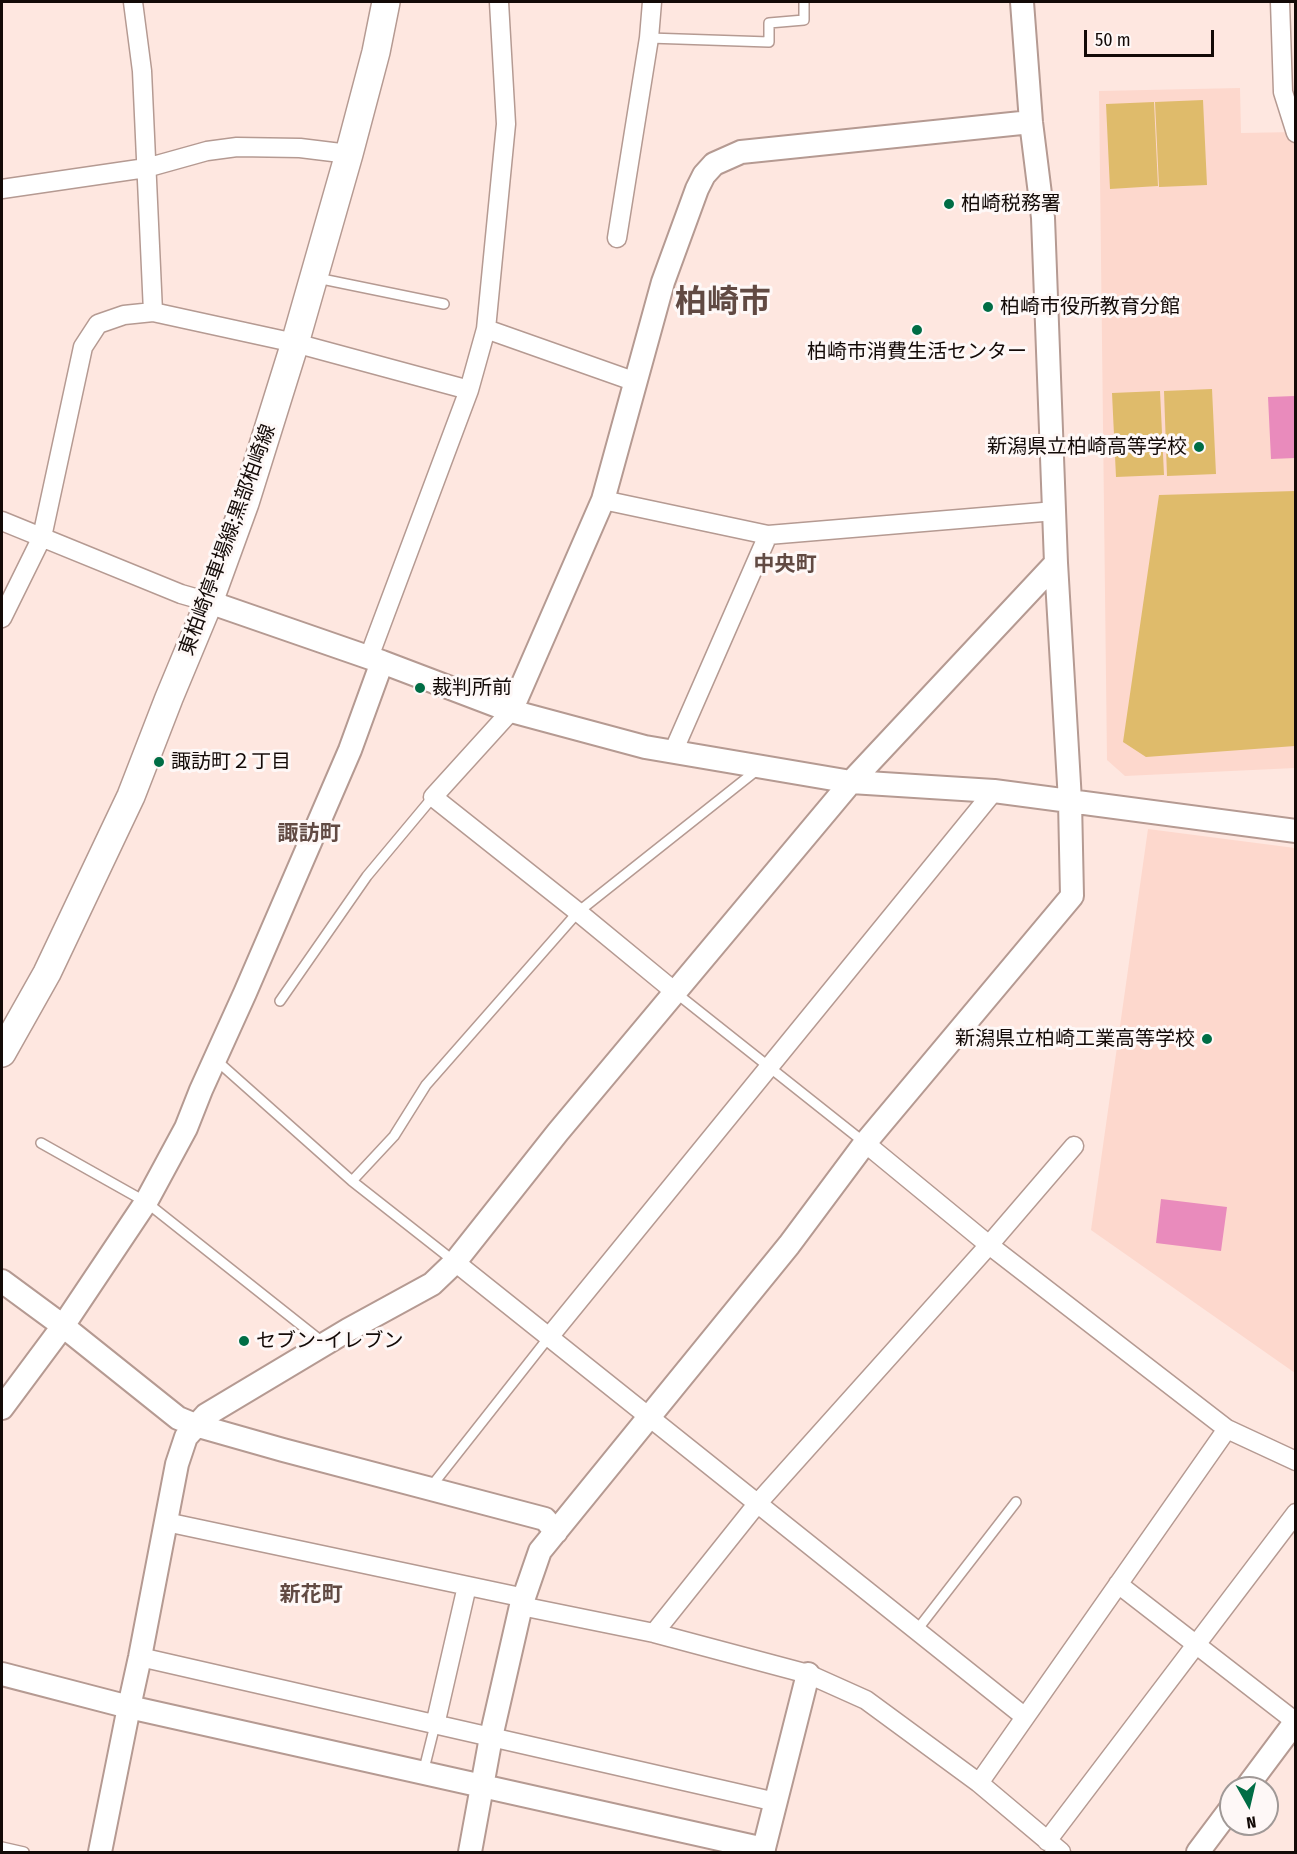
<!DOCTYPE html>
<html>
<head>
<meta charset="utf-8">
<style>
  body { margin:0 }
  #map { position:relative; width:1297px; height:1854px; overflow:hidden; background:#fee7e0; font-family:"Fira Sans Condensed",sans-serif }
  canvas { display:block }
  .frame { position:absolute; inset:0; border:3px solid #130a07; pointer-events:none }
  .north { position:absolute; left:1219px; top:1776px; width:60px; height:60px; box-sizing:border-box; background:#fef8f7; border:2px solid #a09997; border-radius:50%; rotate:172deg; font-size:16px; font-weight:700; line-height:24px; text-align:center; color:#130a07 }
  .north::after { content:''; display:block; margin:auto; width:21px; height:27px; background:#006d45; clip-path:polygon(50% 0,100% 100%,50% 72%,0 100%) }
  .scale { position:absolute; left:1084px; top:30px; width:130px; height:27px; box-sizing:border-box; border:3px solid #130a07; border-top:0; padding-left:8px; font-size:18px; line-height:21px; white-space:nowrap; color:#130a07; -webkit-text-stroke:4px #fef8f7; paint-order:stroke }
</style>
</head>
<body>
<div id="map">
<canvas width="1297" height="1854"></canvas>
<div class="frame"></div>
<div class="north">N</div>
<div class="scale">50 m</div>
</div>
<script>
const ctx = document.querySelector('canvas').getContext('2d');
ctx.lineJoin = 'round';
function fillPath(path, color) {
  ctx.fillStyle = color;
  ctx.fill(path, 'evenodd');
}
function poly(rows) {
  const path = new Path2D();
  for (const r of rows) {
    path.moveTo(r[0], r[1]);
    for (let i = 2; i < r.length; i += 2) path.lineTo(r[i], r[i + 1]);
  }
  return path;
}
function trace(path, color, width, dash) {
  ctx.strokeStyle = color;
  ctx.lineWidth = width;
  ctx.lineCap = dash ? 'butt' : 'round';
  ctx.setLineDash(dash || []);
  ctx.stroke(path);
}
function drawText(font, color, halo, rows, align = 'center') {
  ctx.font = font + ' "Fira Sans Condensed","Noto Sans JP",sans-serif';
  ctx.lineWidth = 6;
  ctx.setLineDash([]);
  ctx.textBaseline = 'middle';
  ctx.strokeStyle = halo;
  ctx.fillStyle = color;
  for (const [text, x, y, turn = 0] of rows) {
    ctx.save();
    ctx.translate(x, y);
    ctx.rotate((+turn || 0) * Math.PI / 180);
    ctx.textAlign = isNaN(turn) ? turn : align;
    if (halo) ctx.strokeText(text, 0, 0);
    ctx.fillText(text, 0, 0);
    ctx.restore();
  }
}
fillPath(poly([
  [1240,88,1241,133,1295,132,1295,768,1125,776,1107,760,1099,91],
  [1148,829,1295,848,1295,1373,1091,1230]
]), '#fdd8cd');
fillPath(poly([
  [1203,100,1207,185,1159,187,1155,102],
  [1154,102,1158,186,1110,189,1106,104],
  [1212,389,1216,474,1167,476,1164,391],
  [1160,391,1164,475,1116,477,1112,393],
  [1295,491,1295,746,1146,757,1123,742,1159,495]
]), '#dfbb6b');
fillPath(poly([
  [1295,396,1295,458,1271,459,1268,397],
  [1161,1199,1227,1207,1221,1251,1156,1243]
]), '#e98bbc');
const service = poly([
  [649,38,769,42,769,23,804,20,804,2],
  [317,278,444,304],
  [676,993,865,1143],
  [280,1001,367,876,433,797],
  [216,1060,352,1181,455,1262],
  [41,1143,146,1202,325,1344],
  [352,1181,394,1136,426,1085,578,912,757,770],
  [430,1488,549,1337],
  [917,1630,1016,1502],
  [423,1773,435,1725],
  [2,1847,24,1852]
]);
const minor = poly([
  [133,2,142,71,153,312],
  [1280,2,1283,92,1296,133],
  [2,189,146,168,207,151,237,147,300,148,349,154],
  [617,238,649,38,652,2],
  [486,329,506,124,499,2],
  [603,500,768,535,1055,511],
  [2,521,181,594,209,602],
  [2,618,42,537,83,347,98,324,124,315,153,312,295,343,469,390],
  [369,657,469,390,486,329,636,382],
  [511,711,433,797,578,912,674,991],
  [673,752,768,535],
  [865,1143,989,1245,1227,1429,1296,1461],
  [455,1262,1025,1717],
  [549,1337,994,791],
  [166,1522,525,1598],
  [1118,1584,1296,1722],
  [521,1606,654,1633,808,1674,866,1700,979,1783,1061,1852],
  [654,1633,757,1504,989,1245,1074,1146],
  [140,1657,776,1802],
  [435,1725,467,1586],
  [979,1783,1227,1429],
  [1047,1841,1296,1513]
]);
const tertiary = poly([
  [209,602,382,662,511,711,645,747,851,782,994,791,1296,831],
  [511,711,603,500,663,282,697,189,704,175,714,164,741,152,1031,122],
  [2,1281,63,1326,178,1418,195,1425,283,1450,545,1519,556,1532],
  [2,1408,63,1326,146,1202,186,1128,201,1090,245,993,350,750,382,662],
  [2,1674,129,1707,764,1849],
  [1246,1788,1296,1721],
  [100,1852,129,1707,140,1657,177,1464,186,1437,206,1415,348,1330,432,1284,455,1262,558,1132,851,782,1056,563],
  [470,1852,491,1737,521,1606,540,1551,789,1245,865,1143,1072,896,1070,801,1056,563,1043,218,1031,122,1022,2],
  [763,1852,808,1674],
  [1198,1852,1231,1808]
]);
const secondary = poly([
  [2,1053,47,973,131,796,169,698,209,602,245,503,295,343,349,154,376,52,386,2]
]);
trace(service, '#b59a92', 12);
trace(minor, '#b59a92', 21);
trace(tertiary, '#b59a92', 26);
trace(secondary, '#b59a92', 30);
trace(service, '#fff', 9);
trace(minor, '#fff', 18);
trace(tertiary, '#fff', 22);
trace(secondary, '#fff', 27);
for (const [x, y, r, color] of [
  [949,204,6,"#006d45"],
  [988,307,6,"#006d45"],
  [917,330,6,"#006d45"],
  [1199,447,6,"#006d45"],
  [420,688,6,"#006d45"],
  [159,762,6,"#006d45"],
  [1207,1039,6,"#006d45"],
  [244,1341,6,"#006d45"]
]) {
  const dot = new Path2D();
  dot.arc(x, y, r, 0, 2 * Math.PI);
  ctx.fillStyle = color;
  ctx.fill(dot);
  trace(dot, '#fef8f7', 2);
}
drawText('20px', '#130a07', '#fef8f7', [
  ["柏崎税務署",961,204],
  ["柏崎市役所教育分館",1000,307],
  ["柏崎市消費生活センター",917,352,"center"],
  ["新潟県立柏崎高等学校",1187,447,"right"],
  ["裁判所前",432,688],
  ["諏訪町２丁目",171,762],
  ["新潟県立柏崎工業高等学校",1195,1039,"right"],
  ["セブン-イレブン",256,1341]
], 'left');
drawText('20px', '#130a07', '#fef8f7', [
  ["東柏崎停車場線;黒部柏崎線",228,540,-70]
]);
drawText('bold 21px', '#614a43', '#fef8f7', [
  ["中央町",785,565],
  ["諏訪町",309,834],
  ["新花町",311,1595]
]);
drawText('bold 32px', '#614a43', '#fef8f7', [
  ["柏崎市",723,303]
]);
</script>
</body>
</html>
